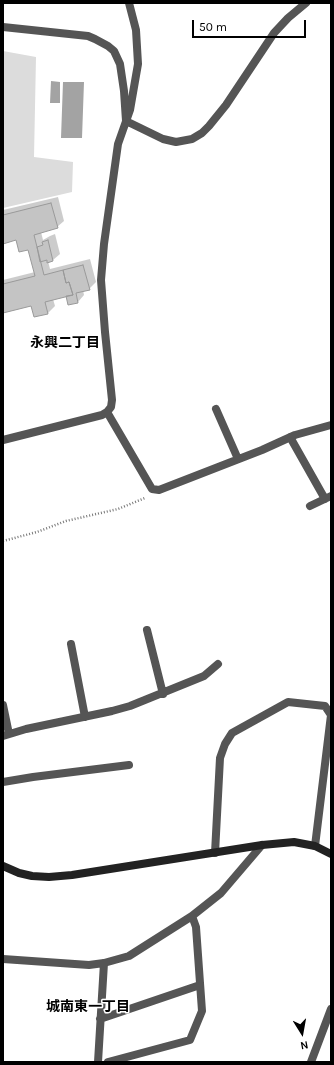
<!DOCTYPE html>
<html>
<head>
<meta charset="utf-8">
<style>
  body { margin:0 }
  #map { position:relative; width:334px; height:1065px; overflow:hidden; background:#fff; font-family:Karla,sans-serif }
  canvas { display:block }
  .frame { position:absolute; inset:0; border:4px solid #000; pointer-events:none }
  .north { position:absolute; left:282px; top:1013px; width:40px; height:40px; -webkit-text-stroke:3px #fff; paint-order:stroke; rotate:169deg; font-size:11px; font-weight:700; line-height:16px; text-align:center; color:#000 }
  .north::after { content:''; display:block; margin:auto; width:14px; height:18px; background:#000; clip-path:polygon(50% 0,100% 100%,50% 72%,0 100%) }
  .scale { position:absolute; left:192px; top:20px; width:114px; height:18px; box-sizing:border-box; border:2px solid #000; border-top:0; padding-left:5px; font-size:12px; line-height:14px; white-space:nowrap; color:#000; -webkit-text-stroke:3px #fff; paint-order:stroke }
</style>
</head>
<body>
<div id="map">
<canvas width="334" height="1065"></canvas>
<div class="frame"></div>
<div class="north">N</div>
<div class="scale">50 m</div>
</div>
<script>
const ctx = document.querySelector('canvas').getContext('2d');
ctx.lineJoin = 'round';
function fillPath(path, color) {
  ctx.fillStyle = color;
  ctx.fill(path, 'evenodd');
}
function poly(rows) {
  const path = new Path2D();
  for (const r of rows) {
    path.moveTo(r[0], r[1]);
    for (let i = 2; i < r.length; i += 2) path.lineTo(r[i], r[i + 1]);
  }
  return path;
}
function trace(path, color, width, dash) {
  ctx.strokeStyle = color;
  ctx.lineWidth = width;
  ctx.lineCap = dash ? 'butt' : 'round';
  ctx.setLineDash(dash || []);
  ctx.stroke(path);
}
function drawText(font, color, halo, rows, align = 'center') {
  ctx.font = font + ' Karla,"Noto Sans JP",sans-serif';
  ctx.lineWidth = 3;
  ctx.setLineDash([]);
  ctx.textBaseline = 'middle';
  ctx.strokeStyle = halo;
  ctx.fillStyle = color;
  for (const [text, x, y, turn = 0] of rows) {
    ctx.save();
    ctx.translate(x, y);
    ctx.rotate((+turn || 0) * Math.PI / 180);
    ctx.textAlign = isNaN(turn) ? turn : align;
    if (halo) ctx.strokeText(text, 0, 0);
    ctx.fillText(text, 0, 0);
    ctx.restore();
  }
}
fillPath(poly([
  [3,51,36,57,34,157,73,162,72,192,3,208]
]), '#dcdcdc');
fillPath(poly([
  [51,81,60,82,60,103,50,103],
  [63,82,84,82,82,138,61,138]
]), '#a3a3a3');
fillPath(poly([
  [58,197,64,221,57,227,41,232,43,240,50,236,55,234,60,254,53,260,48,261,50,269,90,259,96,282,89,289,83,290,84,295,78,302,67,295,53,299,55,306,48,313,34,316,32,305,3,312,3,280,35,272,29,249,17,239,3,243,3,210]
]), '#0003');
const building = poly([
  [51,203,58,228,34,235,44,275,63,270,66,283,69,282,73,295,45,302,48,314,34,317,31,306,3,313,3,284,35,276,28,250,19,252,16,240,3,244,3,215,51,203],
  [48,240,53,261,47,263,47,260,40,262,37,247,43,245,42,242,48,240],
  [83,265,90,290,76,293,78,303,68,305,66,296,73,295,69,282,66,283,63,270,83,265]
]);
fillPath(building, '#c4c4c4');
trace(building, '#999', 1);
trace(poly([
  [3,541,37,532,66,521,118,509,145,498]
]), '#777', 2.5, [1, 2]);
trace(poly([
  [3,27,88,36,95,39,108,46,114,51,120,64,124,91,126,121,163,139,176,142,192,139,202,133,209,126,226,105,274,33,288,18,306,3],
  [216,409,238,459],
  [107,412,152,489,159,490,262,450,295,435,331,425],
  [290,437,325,499],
  [3,440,102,415,107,412,111,407,112,400,105,332,101,280,104,244,118,144,130,110,138,64,136,30,129,3],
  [310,506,331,496],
  [147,630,163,694],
  [71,644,85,717],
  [3,705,9,734],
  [3,736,26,729,112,711,130,706,204,676,218,664],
  [3,782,33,777,129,765],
  [215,853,220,758,225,744,232,733,288,702,325,706,331,715,315,846],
  [3,959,89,965,104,963,129,956,192,916,221,893,262,845],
  [100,1019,200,985],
  [98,1062,104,963],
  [108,1062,190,1040,202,1011,196,927,192,916],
  [311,1062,331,1009]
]), '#555', 8);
trace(poly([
  [3,866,19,873,32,876,49,877,72,875,262,845,294,842,315,846,331,854]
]), '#222', 8);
drawText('bold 14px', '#000', '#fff', [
  ["永興二丁目",65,343],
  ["城南東一丁目",88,1007]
]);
</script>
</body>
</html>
